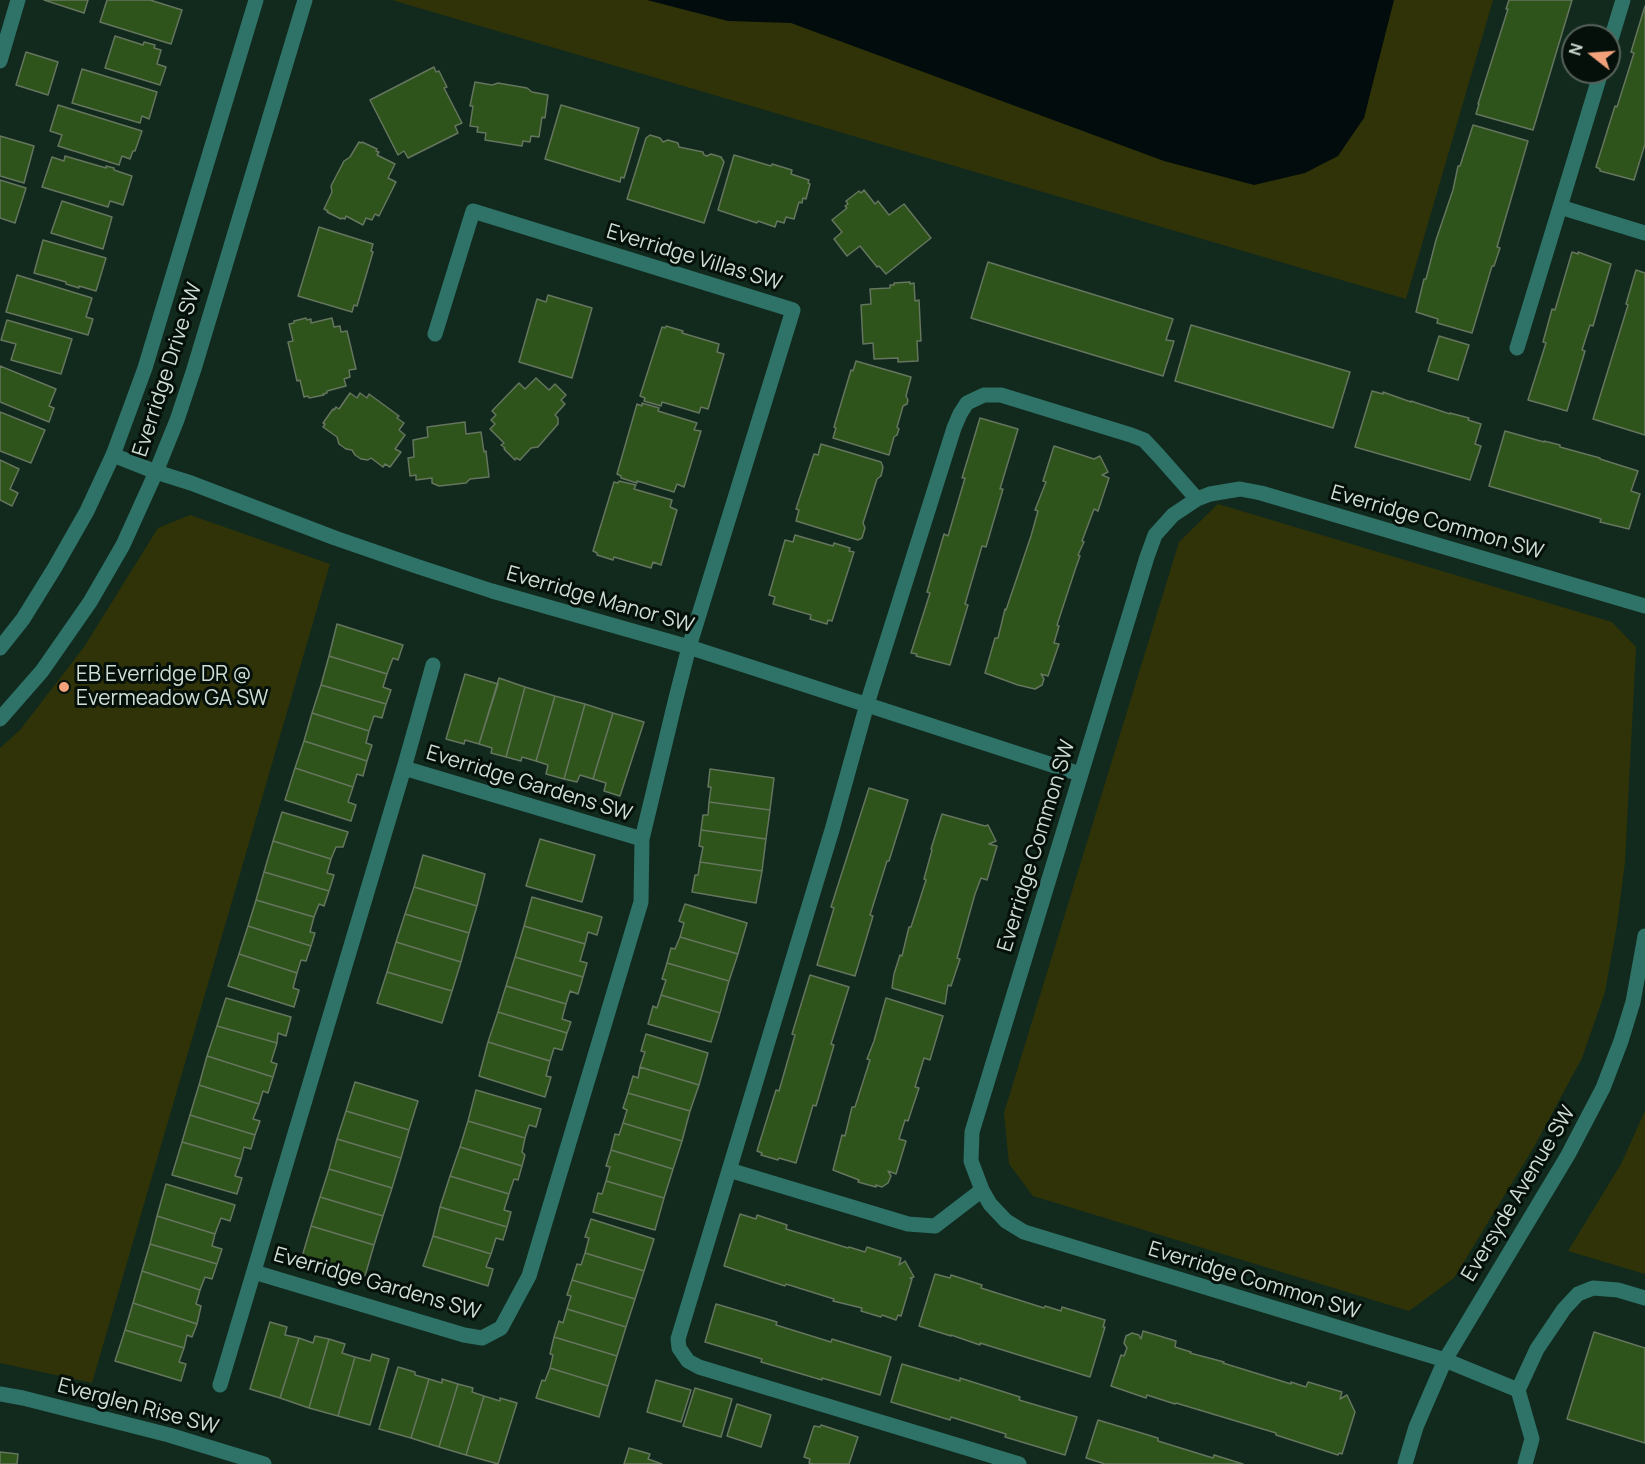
<!DOCTYPE html>
<html>
<head>
<meta charset="utf-8">
<style>
  body { margin:0 }
  #map { position:relative; width:1645px; height:1464px; overflow:hidden; background:#112a1d; font-family:Manrope,sans-serif }
  canvas { display:block }
  .north { position:absolute; left:1561px; top:24px; width:60px; height:60px; box-sizing:border-box; background:#06100a; border:2px solid #56625b; border-radius:50%; rotate:287deg; font-size:16px; font-weight:700; line-height:24px; text-align:center; color:#cfded5 }
  .north::after { content:''; display:block; margin:auto; width:21px; height:27px; background:#f1a27b; clip-path:polygon(50% 0,100% 100%,50% 72%,0 100%) }
</style>
</head>
<body>
<div id="map">
<canvas width="1645" height="1464"></canvas>
<div class="north">N</div>
</div>
<script>
const ctx = document.querySelector('canvas').getContext('2d');
ctx.lineJoin = 'round';
function fillPath(path, color) {
  ctx.fillStyle = color;
  ctx.fill(path, 'evenodd');
}
function poly(rows) {
  const path = new Path2D();
  for (const r of rows) {
    path.moveTo(r[0], r[1]);
    for (let i = 2; i < r.length; i += 2) path.lineTo(r[i], r[i + 1]);
  }
  return path;
}
function trace(path, color, width, dash) {
  ctx.strokeStyle = color;
  ctx.lineWidth = width;
  ctx.lineCap = dash ? 'butt' : 'round';
  ctx.setLineDash(dash || []);
  ctx.stroke(path);
}
function drawText(font, color, halo, rows, align = 'center') {
  ctx.font = font + ' Manrope,sans-serif';
  ctx.lineWidth = 6;
  ctx.setLineDash([]);
  ctx.textBaseline = 'middle';
  ctx.strokeStyle = halo;
  ctx.fillStyle = color;
  for (const [text, x, y, turn = 0] of rows) {
    ctx.save();
    ctx.translate(x, y);
    ctx.rotate((+turn || 0) * Math.PI / 180);
    ctx.textAlign = isNaN(turn) ? turn : align;
    if (halo) ctx.strokeText(text, 0, 0);
    ctx.fillText(text, 0, 0);
    ctx.restore();
  }
}
fillPath(poly([
  [392,0,1493,0,1406,299],
  [1218,504,1612,622,1636,647,1625,862,1617,925,1605,992,1582,1058,1534,1147,1454,1278,1409,1311,1033,1196,1009,1164,1004,1113,1179,542],
  [190,515,330,564,92,1383,0,1363,0,748,20,730,84,647,158,528],
  [1645,1111,1645,1274,1568,1251,1621,1164]
]), '#303308');
fillPath(poly([
  [647,0,1394,0,1364,118,1338,156,1305,173,1254,185,1164,161,791,23,728,21]
]), '#020c0d');
const building = poly([
  [44,0,88,0,84,13,44,0],
  [107,0,150,0,182,10,171,44,100,22,107,0],
  [1509,0,1572,0,1533,130,1476,114,1479,104,1478,104,1508,9,1506,9,1509,0],
  [1645,6,1645,144,1634,180,1600,171,1600,169,1596,167,1615,106,1617,107,1634,53,1631,52,1645,6],
  [115,36,143,45,144,42,155,45,154,48,161,50,157,64,166,67,160,85,105,68,115,36],
  [26,52,58,62,48,95,16,85,26,52],
  [434,67,436,72,439,71,447,87,444,88,462,123,455,126,458,133,408,158,404,151,398,155,370,100,434,67],
  [82,69,157,92,149,119,142,116,140,123,72,103,82,69],
  [475,82,492,85,498,83,527,88,532,92,548,95,545,118,542,117,539,137,531,136,530,142,523,141,522,146,485,140,486,133,477,132,478,127,470,126,473,106,470,106,475,82],
  [58,105,142,131,135,151,133,151,130,159,122,156,119,165,58,146,62,135,50,131,58,105],
  [561,105,639,128,624,178,621,177,620,182,545,159,561,105],
  [1473,125,1528,141,1497,247,1500,248,1494,266,1492,266,1472,333,1437,323,1438,319,1416,312,1424,279,1426,279,1436,240,1453,190,1458,166,1460,166,1473,125],
  [650,135,660,138,663,142,668,140,678,143,679,147,703,152,704,155,707,156,711,154,721,157,724,162,704,223,627,199,646,138,650,135],
  [0,136,34,146,24,183,0,176,0,136],
  [359,142,361,143,362,142,377,149,376,151,379,152,377,155,395,164,388,178,396,182,379,216,375,214,372,220,366,218,363,225,346,216,345,219,342,218,341,219,327,212,328,211,324,209,332,192,331,186,344,161,350,157,359,142],
  [734,155,771,166,772,164,792,170,791,174,809,180,808,183,810,184,806,199,803,198,802,203,799,202,794,219,786,217,784,223,777,221,775,227,758,221,757,223,718,210,734,155],
  [65,156,106,168,106,166,114,168,114,170,132,176,123,205,110,201,108,207,42,187,52,157,64,161,65,156],
  [0,180,26,188,15,223,0,218,0,180],
  [864,190,875,204,878,201,889,215,904,204,931,238,886,274,879,266,877,267,860,246,847,256,834,239,842,232,832,220,847,208,845,206,848,204,846,201,859,191,861,193,864,190],
  [62,201,112,217,103,249,51,233,62,201],
  [319,227,373,244,371,251,373,252,357,306,354,305,352,312,298,296,319,227],
  [43,240,106,258,96,291,79,286,79,288,66,284,66,282,34,273,43,240],
  [1572,252,1578,254,1578,252,1611,264,1593,326,1590,325,1582,350,1585,351,1567,411,1528,400,1546,343,1543,342,1552,309,1555,310,1572,252],
  [988,262,1173,319,1166,340,1174,341,1163,376,971,318,988,262],
  [1636,270,1645,273,1645,435,1593,419,1628,305,1626,304,1636,270],
  [17,275,92,298,86,317,93,319,88,335,6,312,17,275],
  [910,282,910,284,914,283,915,301,919,300,921,341,917,341,918,361,898,362,898,358,874,359,873,343,863,344,861,305,871,304,870,289,890,288,890,285,894,285,894,283,910,282],
  [548,295,592,308,572,378,519,362,537,299,546,302,548,295],
  [306,318,307,320,311,319,311,323,332,318,334,327,340,326,341,332,347,331,356,369,349,370,350,377,344,379,346,386,327,391,327,393,323,394,324,395,309,398,308,396,304,397,300,380,297,381,288,342,293,341,289,324,294,323,294,321,306,318],
  [7,320,72,339,61,374,11,360,16,344,1,340,7,320],
  [1191,325,1350,372,1333,428,1175,381,1191,325],
  [666,326,683,331,682,333,719,344,717,352,724,354,708,409,701,407,699,413,662,402,661,406,644,401,645,398,640,396,662,327,665,328,666,326],
  [1439,336,1469,345,1458,380,1428,371,1439,336],
  [856,361,911,377,906,396,908,400,907,404,903,406,897,427,899,429,897,435,894,437,889,455,833,438,836,428,834,427,851,370,853,371,856,361],
  [0,366,56,389,49,406,54,408,49,422,0,402,0,366],
  [536,378,549,390,555,384,566,395,561,400,565,404,555,415,558,418,558,424,538,447,531,448,520,460,516,458,515,460,504,449,505,448,501,445,504,443,490,429,495,424,491,420,496,415,492,411,519,383,525,389,536,378],
  [1372,391,1383,394,1383,392,1411,402,1411,401,1450,414,1450,413,1469,418,1468,420,1481,424,1475,444,1481,446,1470,480,1355,447,1372,391],
  [350,393,357,398,360,393,367,398,369,394,399,416,397,418,404,423,399,430,405,435,395,449,401,452,390,467,385,464,383,467,371,458,368,460,361,459,355,455,352,450,346,449,339,444,337,437,323,427,325,424,323,423,333,409,334,410,336,407,339,409,350,393],
  [642,403,659,408,658,411,697,423,694,430,701,431,684,487,677,484,674,492,637,481,637,483,621,478,621,476,617,474,637,404,642,406,642,403],
  [0,412,45,430,31,463,0,451,0,412],
  [980,418,1018,429,1000,489,1003,489,986,547,982,546,965,604,968,605,950,665,916,656,917,654,911,653,930,593,927,592,944,534,948,536,965,478,962,478,980,418],
  [465,422,466,434,481,432,484,452,486,451,489,477,470,479,466,483,439,486,432,483,432,478,416,480,416,475,410,476,408,458,414,457,413,440,428,437,427,427,465,422],
  [1505,431,1544,442,1544,441,1560,445,1560,447,1600,458,1600,459,1638,471,1631,491,1640,494,1629,529,1600,522,1601,519,1489,486,1505,431],
  [821,444,881,462,883,467,881,476,877,479,863,523,865,528,862,538,858,540,796,521,799,510,796,509,814,454,818,455,821,444],
  [1054,446,1094,459,1100,456,1108,472,1102,475,1109,478,1098,511,1094,509,1082,541,1084,542,1078,555,1080,556,1075,570,1057,625,1059,626,1054,643,1059,644,1048,676,1041,674,1044,679,1042,685,1035,689,1018,685,985,673,995,638,998,638,1005,609,1006,610,1031,536,1038,511,1035,510,1046,482,1043,481,1054,446],
  [0,460,19,469,10,489,18,493,12,506,0,500,0,460],
  [619,481,636,485,634,489,672,500,670,507,677,510,661,565,653,562,651,568,614,557,613,560,597,555,597,553,593,551,614,482,618,483,619,481],
  [795,535,833,546,834,543,850,548,849,551,854,552,832,621,828,620,827,624,810,619,811,615,773,604,775,597,769,595,785,540,793,542,795,535],
  [337,624,403,645,398,660,393,658,387,674,329,656,337,624],
  [329,656,387,674,383,687,391,690,386,704,321,685,329,656],
  [465,674,498,684,479,744,465,740,464,744,446,739,465,674],
  [499,678,525,687,506,757,491,753,492,748,479,744,499,678],
  [321,685,386,704,382,718,374,716,369,731,312,713,321,685],
  [525,687,555,696,536,761,522,757,521,761,506,757,525,687],
  [555,696,585,704,564,779,546,774,548,765,536,761,555,696],
  [585,704,613,713,593,779,580,775,577,782,564,779,585,704],
  [312,713,369,731,366,743,372,745,367,761,304,741,312,713],
  [613,713,644,722,620,796,604,791,606,783,593,779,613,713],
  [304,741,367,761,363,776,357,774,353,787,295,768,304,741],
  [295,768,353,787,348,802,356,805,351,821,285,800,295,768],
  [710,769,774,778,770,810,709,802,711,787,708,787,710,769],
  [869,788,908,800,889,861,887,861,870,915,873,916,855,976,817,965,834,908,831,907,869,788],
  [709,802,770,810,766,839,701,830,703,815,708,815,709,802],
  [282,812,348,832,343,847,336,847,331,859,273,841,282,812],
  [942,814,985,826,988,825,996,841,989,844,997,846,987,880,981,878,975,894,957,958,960,959,951,986,948,985,945,1004,892,988,894,974,900,955,902,956,909,927,911,927,926,880,924,879,932,850,931,849,942,814],
  [701,830,766,839,762,871,700,862,703,847,699,846,701,830],
  [540,839,595,855,582,902,526,886,540,839],
  [273,841,331,859,327,873,334,875,329,891,264,872,273,841],
  [423,855,485,874,477,906,414,887,423,855],
  [700,862,762,871,756,903,692,892,695,875,698,875,700,862],
  [264,872,329,891,324,906,319,904,314,917,256,900,264,872],
  [414,887,477,906,469,933,405,914,414,887],
  [532,897,602,917,597,935,588,932,585,944,524,926,532,897],
  [256,900,314,917,310,932,315,933,311,946,248,926,256,900],
  [685,904,747,923,738,954,680,937,684,923,679,921,685,904],
  [405,914,469,933,461,962,396,942,405,914],
  [248,926,311,946,306,961,301,960,297,973,239,954,248,926],
  [524,926,585,944,580,961,587,963,583,977,515,957,524,926],
  [680,937,738,954,729,981,667,963,671,948,675,949,680,937],
  [396,942,461,962,452,991,387,972,396,942],
  [239,954,297,973,293,988,299,990,294,1007,228,986,239,954],
  [515,957,583,977,578,994,570,991,566,1004,506,986,515,957],
  [667,963,729,981,720,1013,661,995,666,980,662,979,667,963],
  [387,972,452,991,442,1023,377,1003,387,972],
  [810,975,849,987,831,1044,834,1045,816,1106,813,1105,796,1163,779,1158,778,1160,761,1155,762,1153,757,1151,776,1090,779,1091,795,1035,792,1034,810,975],
  [506,986,566,1004,562,1019,571,1022,567,1033,498,1012,506,986],
  [661,995,720,1013,711,1042,648,1024,653,1006,657,1008,661,995],
  [226,998,291,1017,286,1036,278,1033,277,1043,217,1026,226,998],
  [886,998,943,1016,930,1060,924,1058,915,1087,919,1088,908,1121,905,1120,899,1139,906,1141,896,1174,888,1171,891,1176,888,1183,882,1187,876,1185,876,1187,858,1182,859,1180,833,1170,842,1135,845,1136,852,1107,855,1107,870,1060,867,1059,874,1041,886,998],
  [498,1012,567,1033,562,1050,554,1048,550,1061,488,1042,498,1012],
  [217,1026,277,1043,271,1062,277,1064,273,1077,207,1056,217,1026],
  [646,1034,708,1053,699,1085,640,1067,645,1052,641,1051,646,1034],
  [488,1042,550,1061,546,1076,551,1077,545,1097,479,1076,488,1042],
  [207,1056,273,1077,268,1093,263,1091,259,1104,199,1085,207,1056],
  [640,1067,699,1085,690,1111,628,1093,633,1076,638,1078,640,1067],
  [355,1082,418,1101,409,1130,346,1111,355,1082],
  [199,1085,259,1104,253,1119,260,1121,255,1135,190,1115,199,1085],
  [476,1090,541,1109,536,1127,529,1125,525,1138,468,1121,476,1090],
  [628,1093,690,1111,682,1141,623,1123,627,1110,623,1108,628,1093],
  [346,1111,409,1130,401,1158,337,1139,346,1111],
  [190,1115,255,1135,251,1149,244,1147,241,1159,182,1142,190,1115],
  [468,1121,525,1138,522,1152,525,1155,522,1166,460,1147,468,1121],
  [623,1123,682,1141,673,1169,611,1150,615,1134,619,1135,623,1123],
  [337,1139,401,1158,392,1188,329,1169,337,1139],
  [182,1142,241,1159,235,1176,242,1178,237,1194,172,1175,182,1142],
  [460,1147,522,1166,518,1180,514,1179,509,1194,450,1176,460,1147],
  [611,1150,673,1169,664,1198,606,1181,610,1167,606,1166,611,1150],
  [329,1169,392,1188,383,1216,320,1197,329,1169],
  [450,1176,509,1194,504,1210,511,1212,507,1227,440,1207,450,1176],
  [606,1181,664,1198,655,1230,593,1212,598,1193,602,1194,606,1181],
  [166,1184,235,1205,230,1221,221,1218,215,1234,157,1216,166,1184],
  [320,1197,383,1216,374,1245,311,1226,320,1197],
  [440,1207,507,1227,503,1240,496,1238,491,1254,433,1236,440,1207],
  [740,1214,756,1219,757,1215,787,1225,786,1229,848,1248,849,1247,865,1252,867,1247,901,1258,899,1265,905,1261,914,1277,910,1278,912,1279,901,1316,898,1315,896,1320,882,1315,881,1317,861,1311,862,1308,833,1301,834,1299,786,1284,785,1286,724,1266,740,1214],
  [157,1216,215,1234,212,1246,222,1249,217,1264,150,1244,157,1216],
  [591,1219,654,1239,644,1271,585,1253,589,1238,585,1237,591,1219],
  [311,1226,374,1245,365,1276,302,1257,311,1226],
  [433,1236,491,1254,486,1267,493,1269,488,1286,423,1266,433,1236],
  [150,1244,217,1264,212,1279,205,1277,200,1290,142,1271,150,1244],
  [585,1253,644,1271,635,1299,572,1280,577,1264,581,1265,585,1253],
  [142,1271,200,1290,196,1304,201,1306,197,1324,133,1303,142,1271],
  [935,1274,950,1278,951,1275,982,1285,981,1288,1044,1308,1045,1306,1061,1311,1062,1307,1105,1320,1103,1327,1105,1327,1090,1377,980,1343,980,1345,951,1335,951,1336,919,1326,935,1274],
  [572,1280,635,1299,626,1327,567,1309,571,1296,567,1295,572,1280],
  [133,1303,197,1324,192,1337,187,1335,184,1348,125,1330,133,1303],
  [716,1304,777,1322,776,1325,831,1342,832,1339,891,1357,880,1395,822,1378,822,1380,761,1362,762,1359,705,1342,716,1304],
  [567,1309,626,1327,617,1356,554,1337,559,1321,563,1323,567,1309],
  [270,1322,287,1327,285,1335,299,1338,280,1398,250,1389,270,1322],
  [125,1330,184,1348,179,1362,186,1364,181,1381,115,1361,125,1330],
  [1143,1331,1176,1341,1175,1347,1191,1352,1190,1353,1224,1362,1223,1363,1291,1384,1291,1382,1306,1387,1308,1382,1342,1392,1340,1399,1347,1395,1355,1412,1342,1454,1339,1453,1338,1455,1276,1435,1276,1433,1176,1403,1175,1404,1147,1395,1146,1398,1111,1386,1121,1355,1124,1356,1127,1348,1124,1343,1126,1336,1132,1333,1139,1335,1141,1339,1143,1331],
  [1594,1332,1645,1348,1645,1443,1567,1419,1594,1332],
  [315,1336,329,1339,309,1408,280,1398,299,1338,313,1343,315,1336],
  [554,1337,617,1356,608,1386,550,1368,553,1355,550,1354,554,1337],
  [329,1339,345,1344,342,1353,355,1357,338,1416,309,1408,329,1339],
  [372,1354,389,1359,370,1425,338,1416,355,1357,370,1361,372,1354],
  [902,1364,960,1381,960,1378,1020,1397,1019,1400,1077,1417,1065,1455,1005,1437,1006,1434,951,1417,950,1420,891,1402,902,1364],
  [398,1367,415,1372,415,1375,429,1379,411,1438,379,1429,398,1367],
  [550,1368,608,1386,599,1417,536,1398,542,1380,545,1381,550,1368],
  [429,1379,442,1383,442,1379,458,1384,439,1447,411,1438,429,1379],
  [656,1380,691,1390,681,1422,647,1412,656,1380],
  [458,1384,473,1388,472,1392,484,1396,466,1455,439,1447,458,1384],
  [695,1388,732,1399,721,1437,683,1426,695,1388],
  [484,1396,500,1401,500,1398,517,1403,498,1464,466,1455,484,1396],
  [737,1404,771,1415,761,1447,727,1436,737,1404],
  [1098,1420,1158,1438,1158,1441,1213,1458,1214,1455,1243,1464,1105,1464,1086,1458,1098,1420],
  [821,1425,858,1437,849,1464,813,1464,809,1463,810,1459,804,1457,814,1426,820,1427,821,1425],
  [629,1448,650,1454,648,1459,662,1464,624,1464,629,1448],
  [0,1452,18,1454,17,1464,0,1464,0,1452]
]);
fillPath(building, '#2e531b');
trace(building, '#65755e', 1.5);
trace(poly([
  [1609,46,1623,0],
  [0,61,18,0],
  [1601,72,1560,207,1645,233],
  [1517,348,1560,207],
  [113,455,156,472,191,483,335,538,416,566,492,591,689,647,1080,774],
  [0,648,23,619,54,569,87,511,113,455,145,368,256,0],
  [0,719,42,671,90,602,123,545,156,472,177,420,194,369,305,0],
  [404,768,433,665],
  [729,1170,908,1224,935,1226,982,1190],
  [254,1272,464,1335,482,1338,501,1328,529,1276,641,902,642,839,676,698,689,647,793,310,473,211,435,334],
  [220,1385,404,768,642,839],
  [1518,1390,1537,1349,1564,1309,1578,1294,1593,1288,1618,1290,1645,1298],
  [0,1394,23,1398,169,1435,264,1464],
  [1019,1464,699,1367,688,1361,679,1348,678,1339,832,830,867,704,954,428,960,414,967,403,984,395,1001,395,1131,435,1144,440,1159,456,1197,499],
  [1405,1464,1416,1427,1445,1360,1568,1155,1603,1088,1621,1041,1633,1002,1645,936],
  [1525,1464,1532,1439,1518,1390,1445,1360,1024,1232,1006,1221,990,1204,982,1190,971,1161,972,1132,1147,557,1155,535,1173,515,1197,499,1210,494,1240,489,1261,493,1645,606]
]), '#2f7267', 15);
for (const [x, y, r, color] of [
  [64,687,6,"#f1a27b"]
]) {
  const dot = new Path2D();
  dot.arc(x, y, r, 0, 2 * Math.PI);
  ctx.fillStyle = color;
  ctx.fill(dot);
  trace(dot, '#06100a', 2);
}
drawText('21px', '#cfded5', '#06100a', [
  ["Everridge Villas SW",694,258,17],
  ["Everridge Drive SW",168,370,-72],
  ["Everridge Common SW",1437,523,16],
  ["Everridge Manor SW",600,600,16],
  ["Everridge Gardens SW",529,784,17],
  ["Everridge Common SW",1037,846,-73],
  ["Eversyde Avenue SW",1519,1194,-59],
  ["Everridge Common SW",1254,1281,17],
  ["Everridge Gardens SW",377,1284,16],
  ["Everglen Rise SW",138,1407,15]
]);
drawText('21px', '#cfded5', '#06100a', [
  ["EB Everridge DR @",76,675],
  ["Evermeadow GA SW",76,699]
], 'left');
</script>
</body>
</html>
